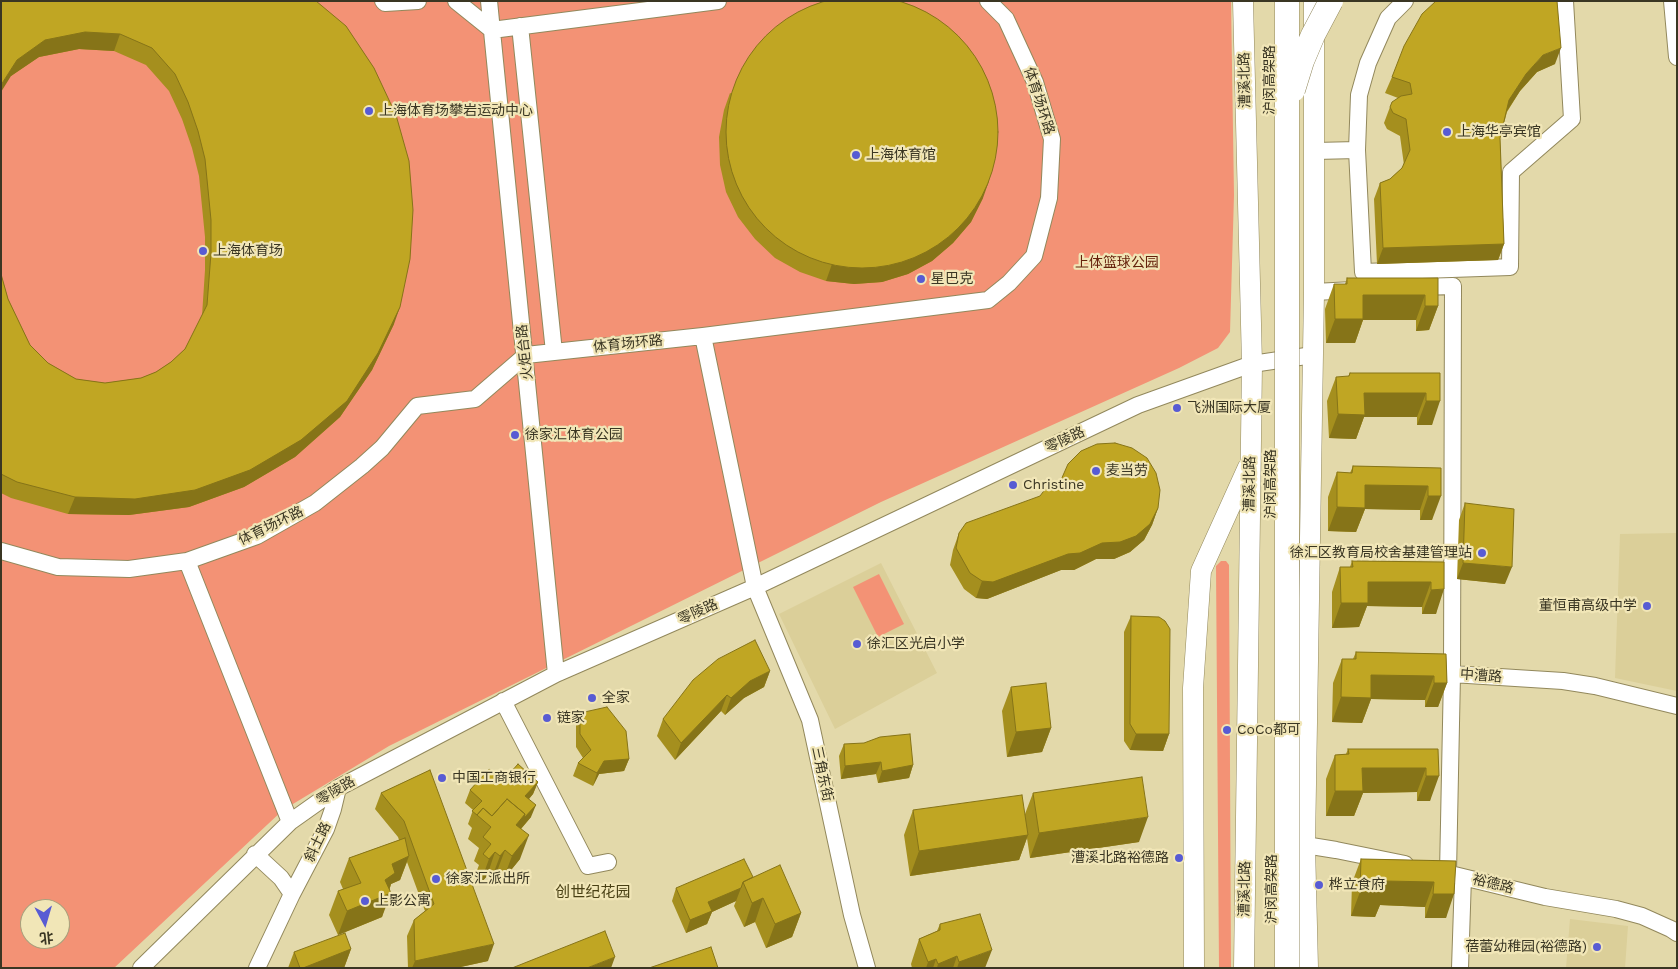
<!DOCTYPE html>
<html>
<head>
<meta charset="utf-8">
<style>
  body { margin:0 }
  #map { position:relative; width:1678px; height:969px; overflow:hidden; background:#e3d9aa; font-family:"Work Sans","Noto Sans SC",sans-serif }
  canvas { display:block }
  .frame { position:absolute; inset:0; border:2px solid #3a3623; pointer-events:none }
  .north { position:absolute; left:20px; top:899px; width:50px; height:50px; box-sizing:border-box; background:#f1e6b7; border:1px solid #a8a07c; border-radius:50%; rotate:174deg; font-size:14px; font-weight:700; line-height:20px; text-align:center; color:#3a3623 }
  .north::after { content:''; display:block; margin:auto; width:18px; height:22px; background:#585bd3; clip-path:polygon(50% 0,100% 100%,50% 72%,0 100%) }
</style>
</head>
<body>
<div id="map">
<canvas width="1678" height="969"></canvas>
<div class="frame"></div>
<div class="north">北</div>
</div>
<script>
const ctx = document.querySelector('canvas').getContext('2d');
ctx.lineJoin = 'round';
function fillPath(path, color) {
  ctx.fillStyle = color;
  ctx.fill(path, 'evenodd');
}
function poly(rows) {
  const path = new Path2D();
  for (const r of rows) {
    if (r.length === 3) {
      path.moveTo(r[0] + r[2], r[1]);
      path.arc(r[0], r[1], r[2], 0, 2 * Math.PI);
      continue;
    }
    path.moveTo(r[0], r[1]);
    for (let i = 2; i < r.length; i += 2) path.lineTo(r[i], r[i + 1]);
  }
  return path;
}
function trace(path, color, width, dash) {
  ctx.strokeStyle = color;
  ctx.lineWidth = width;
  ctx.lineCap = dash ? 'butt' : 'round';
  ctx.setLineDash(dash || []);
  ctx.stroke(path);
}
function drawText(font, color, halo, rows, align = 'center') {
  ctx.font = font + ' "Work Sans","Noto Sans SC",sans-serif';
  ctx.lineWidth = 4.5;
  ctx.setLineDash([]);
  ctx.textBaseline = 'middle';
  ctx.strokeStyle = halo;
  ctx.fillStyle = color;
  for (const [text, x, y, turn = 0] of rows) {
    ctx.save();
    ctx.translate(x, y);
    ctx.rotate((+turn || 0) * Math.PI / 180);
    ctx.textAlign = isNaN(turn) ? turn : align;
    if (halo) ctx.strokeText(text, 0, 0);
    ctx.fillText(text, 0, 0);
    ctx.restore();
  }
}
fillPath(poly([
  [1677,533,1677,691,1615,678,1620,534],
  [881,563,937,673,835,729,779,614],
  [1570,919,1628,926,1625,968,1566,968]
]), '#dbcf99');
fillPath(poly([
  [1,1,1231,1,1234,195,1230,332,1218,348,1179,368,881,502,389,746,283,810,114,968,1,968],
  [30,909,60,909,60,939,30,939],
  [1221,561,1226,561,1229,565,1231,968,1219,968,1216,566],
  [879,574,904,624,878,637,853,587]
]), '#f39275');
const minor = poly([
  [383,1,385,3,418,1],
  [456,1,492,30,718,1],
  [489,1,556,674],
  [1672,1,1677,57],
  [520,26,554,352],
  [1357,150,1363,272,1510,267,1511,172,1572,119,1565,1],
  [1315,151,1357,150,1359,95,1368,63,1388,18,1405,1],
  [1418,287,1453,286,1452,674,1448,873],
  [1314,292,1353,290],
  [703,336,755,587,810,720,852,915,867,968],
  [1,551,58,567,129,569,187,561,257,536,315,503,362,466,382,448,417,406,475,399,526,355,703,336,988,300,1009,283,1034,256,1049,198,1052,139,1035,82,1006,19,988,1],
  [187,561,290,822],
  [1452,674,1563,681,1595,686,1677,706],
  [503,701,588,866,608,862],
  [1305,845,1336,850,1405,864],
  [255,854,281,878,292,894],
  [1438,871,1545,897,1616,909,1642,916,1671,929,1677,933],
  [141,968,290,822,338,788,556,674,755,587,1138,405,1252,364,1313,355],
  [257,968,292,894,326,829,333,809,338,788],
  [1460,968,1463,877]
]);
const major = poly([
  [1243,1,1252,364,1244,968],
  [1194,968,1193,688,1201,571,1248,467],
  [1308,968,1305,845,1314,292,1314,1]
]);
trace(minor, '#92885c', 18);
trace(major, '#92885c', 21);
trace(minor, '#fff', 16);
trace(major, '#fff', 20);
const highwayBridge = poly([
  [1287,1,1287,968],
  [1293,90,1302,61,1313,35,1331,1]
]);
trace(highwayBridge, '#92885c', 25, []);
trace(highwayBridge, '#fff', 24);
fillPath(poly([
  [1,1,316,1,394,324,372,370,340,417,295,457,244,487,189,507,129,515,68,514,11,498,1,493,1,274,8,299,30,345,48,363,76,379,105,383,141,378,156,372,171,362,185,349,202,316,205,270,205,237,199,176,192,148,182,119,169,91,146,65,114,51,79,49,39,57,11,76],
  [1555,64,1537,72,1520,91,1507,112,1500,138,1504,244,1498,260,1377,264,1374,199,1380,183,1390,179,1402,168,1404,165,1400,136,1387,129,1384,123,1390,107,1398,98,1385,93,1392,77],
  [730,93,983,198,971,222,953,243,932,261,908,274,882,282,854,284,826,281,800,272,775,258,755,239,738,217,726,192,720,165,719,137,724,110],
  [1347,278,1438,278,1438,306,1429,330,1416,331,1416,320,1363,320,1355,343,1326,343,1325,309,1334,284,1345,284],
  [1350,373,1440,373,1432,425,1417,425,1417,417,1364,417,1356,439,1329,438,1327,401,1336,377,1348,377],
  [1353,466,1441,468,1432,520,1420,520,1420,510,1365,509,1356,532,1328,531,1328,497,1337,472,1350,473],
  [1465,503,1505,584,1457,579,1459,520],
  [1158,508,1152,525,1144,540,1130,552,1114,559,1096,559,1074,570,1061,570,987,599,976,598,964,589,950,565,953,550,959,533],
  [1352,561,1444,562,1436,614,1422,614,1422,607,1367,606,1359,627,1332,628,1332,592,1340,567,1350,567],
  [1131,616,1169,734,1163,751,1130,750,1124,741,1124,632],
  [1356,652,1446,654,1447,683,1438,707,1425,707,1425,700,1371,699,1362,723,1332,722,1333,683,1342,659,1353,659],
  [770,671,764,687,744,698,725,715,721,711,675,760,657,736,663,719],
  [1011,687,1051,728,1042,752,1007,757,1002,711],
  [580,713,629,759,624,771,599,774,593,786,573,776,578,763,583,758,576,747,576,726],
  [844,744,913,765,909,778,878,783,876,774,841,779,839,756],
  [1348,749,1438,749,1430,801,1417,801,1417,792,1363,793,1354,816,1326,816,1326,779,1335,755,1346,754],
  [430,770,488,961,456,968,408,968,407,936,414,920,425,911,407,862,400,880,391,884,382,917,338,935,329,915,338,891,343,889,340,882,349,858,399,840,398,837,375,809,381,793],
  [503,781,538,782,533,794,529,799,531,817,521,829,520,859,503,880,496,874,491,880,487,876,480,884,474,878,479,865,474,861,479,848,468,839,472,828,468,824,473,810,465,803,470,790],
  [1033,793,1139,842,1030,858,1027,838,1019,860,910,876,904,835,913,810,1025,814],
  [1361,859,1456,861,1446,918,1425,918,1425,907,1380,905,1375,917,1351,916,1352,883],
  [753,877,801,913,792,937,766,948,755,922,744,927,734,906,736,901,712,912,707,924,686,933,672,901,676,888],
  [940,924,985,968,912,968,911,964,919,939,937,931],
  [351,949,344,968,288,968,294,952]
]), '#a58f1e');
fillPath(poly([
  [85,32,120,34,114,51,79,49,39,57,11,76,1,92,1,85,17,60,45,40],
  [1561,48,1555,64,1537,72,1520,91,1503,117,1509,100,1526,74,1543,55],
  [989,181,983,198,971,222,953,243,932,261,908,274,882,282,854,284,826,281,832,264],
  [1504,244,1498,260,1377,264,1383,248],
  [1363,295,1425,295,1416,320,1363,320,1355,343,1326,343,1335,319],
  [1425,306,1438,306,1429,330,1416,331],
  [400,307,394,324,372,370,340,417,295,457,244,487,189,507,129,515,68,514,75,497],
  [1364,393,1426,393,1417,417,1364,417,1356,439,1329,438,1338,414],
  [1426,401,1440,401,1432,425,1417,425],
  [1365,485,1428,486,1420,510,1365,509,1356,532,1328,531,1337,507],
  [1428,496,1441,496,1432,520,1420,520],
  [1158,508,1152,525,1144,540,1130,552,1114,559,1096,559,1074,570,1061,570,987,599,976,598,982,581,1102,543],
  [1463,563,1512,567,1505,584,1457,579],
  [1368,582,1431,582,1422,607,1367,606,1359,627,1332,628,1341,603],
  [1444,589,1436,614,1422,614,1431,590],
  [770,671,764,687,744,698,725,715,731,698,750,681],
  [1371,675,1434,676,1425,700,1371,699,1362,723,1332,722,1341,697],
  [1434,683,1447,683,1438,707,1425,707],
  [727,695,721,711,675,760,681,743],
  [1051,728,1042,752,1007,757,1016,732],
  [1136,734,1169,734,1163,751,1130,750],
  [629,759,624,771,599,774,593,786,597,773,604,761],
  [881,762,876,774,841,779,845,766],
  [913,765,909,778,878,783,882,771],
  [1362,768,1426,768,1417,792,1363,793,1354,816,1326,816,1335,791],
  [1426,776,1439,776,1430,801,1417,801],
  [538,782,533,794,521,808,525,796],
  [536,805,531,817,519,831,516,825,525,814],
  [1148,817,1139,842,1030,858,1039,833],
  [529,835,520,859,503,880,512,856],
  [1028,835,1019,860,910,876,919,851],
  [505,850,496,874,491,880,500,856],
  [495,852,487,876,480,884,489,859],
  [409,856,400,880,391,884,388,894,391,893,382,917,338,935,347,911,392,864],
  [1385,881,1434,882,1425,907,1380,905,1375,917,1351,916,1360,892],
  [741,888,736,901,712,912,707,924,686,933,690,920,708,902],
  [1433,894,1454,894,1446,918,1425,918],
  [763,898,755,922,744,927,752,903],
  [801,913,792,937,766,948,775,924],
  [494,944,488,961,456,968,412,968,415,961],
  [351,949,344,968,303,968],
  [992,950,985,968,957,968,959,962],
  [957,956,953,968,937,968,938,964],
  [615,957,611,968,587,968],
  [936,959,933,968,926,968,928,962]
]), '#867418');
const building = poly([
  [862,132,136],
  [1,1,316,1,346,26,374,68,396,115,409,161,413,210,410,259,400,307,378,353,347,401,301,440,250,470,195,490,135,499,75,497,17,482,1,474,1,274,8,299,30,345,48,363,76,379,105,383,141,378,156,372,171,362,185,349,207,305,211,253,211,220,205,159,198,131,188,102,175,74,152,48,120,34,85,32,45,40,17,60,1,85,1,1],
  [1436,1,1557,1,1561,48,1543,55,1526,74,1509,100,1500,138,1504,244,1383,248,1380,183,1390,179,1402,168,1410,150,1406,119,1393,113,1390,107,1392,102,1401,96,1412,94,1410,83,1392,77,1404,46,1422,14,1436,1],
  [1347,278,1438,278,1438,306,1425,306,1425,295,1363,295,1363,319,1335,319,1334,284,1347,284,1347,278],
  [1350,373,1440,373,1440,401,1426,401,1426,393,1364,393,1365,415,1338,414,1336,377,1349,376,1350,373],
  [1115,443,1132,448,1147,458,1156,473,1160,490,1158,508,1150,524,1136,536,1120,542,1102,543,1080,553,1068,554,993,582,982,581,970,573,956,548,959,533,966,523,1040,496,1049,484,1061,480,1068,464,1081,451,1097,444,1115,443],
  [1353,466,1441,468,1441,496,1428,496,1428,486,1365,485,1365,508,1337,507,1337,472,1352,473,1353,466],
  [1465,503,1514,509,1512,567,1463,563,1465,503],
  [1352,561,1444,562,1444,589,1431,590,1431,582,1368,582,1368,603,1341,603,1340,567,1353,567,1352,561],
  [1131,616,1159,617,1165,621,1170,629,1169,734,1136,734,1130,724,1131,616],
  [755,640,770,671,750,681,731,698,727,695,681,743,663,719,693,680,718,659,755,640],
  [1356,652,1446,654,1447,683,1434,683,1434,676,1371,675,1371,698,1341,697,1342,659,1356,659,1356,652],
  [1046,683,1051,728,1016,732,1011,687,1046,683],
  [607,707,626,731,629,759,604,761,597,773,578,763,591,750,580,734,580,713,607,707],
  [910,734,913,765,882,771,881,762,845,766,844,744,864,743,880,737,910,734],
  [1348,749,1438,749,1439,776,1426,776,1426,768,1362,768,1363,791,1335,791,1335,755,1349,754,1348,749],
  [518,764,538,782,525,796,536,805,524,818,525,814,507,799,492,816,483,808,477,815,472,811,482,801,470,790,489,769,503,781,518,764],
  [430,770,494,944,415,961,414,920,434,904,404,821,381,793,430,770],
  [1142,777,1148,817,1039,833,1033,793,1142,777],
  [1022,795,1028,835,919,851,913,810,1022,795],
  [507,799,525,814,516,825,529,835,512,856,505,850,500,856,495,852,489,859,483,854,491,844,483,837,491,827,477,815,483,808,492,816,507,799],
  [405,838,409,856,392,864,395,873,385,880,391,893,347,911,338,891,361,883,349,858,405,838],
  [744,859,753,877,743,882,741,888,708,902,712,911,690,920,676,888,744,859],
  [1361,859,1456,861,1454,894,1433,894,1434,882,1385,881,1384,892,1360,892,1361,859],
  [780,865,801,913,775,924,763,898,752,903,743,882,780,865],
  [980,914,992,950,959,962,957,956,938,964,936,959,928,962,919,939,940,930,940,924,980,914],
  [605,931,615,957,587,968,512,968,605,931],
  [345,933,351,949,303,968,300,968,294,952,345,933],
  [711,947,718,968,649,968,711,947]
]);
fillPath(building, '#c0a623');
trace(building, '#867418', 1);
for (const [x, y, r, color] of [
  [369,111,5,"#585bd3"],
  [1447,132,5,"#585bd3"],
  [856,155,5,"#585bd3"],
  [203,251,5,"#585bd3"],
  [921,279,5,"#585bd3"],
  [1177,408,5,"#585bd3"],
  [515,435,5,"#585bd3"],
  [1096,471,5,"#585bd3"],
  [1013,485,5,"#585bd3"],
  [1482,553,5,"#585bd3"],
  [1647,606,5,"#585bd3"],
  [857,644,5,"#585bd3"],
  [592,698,5,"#585bd3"],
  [547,718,5,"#585bd3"],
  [1227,730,5,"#585bd3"],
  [442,778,5,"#585bd3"],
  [1179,858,5,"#585bd3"],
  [436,879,5,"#585bd3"],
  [1319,885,5,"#585bd3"],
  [365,901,5,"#585bd3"],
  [1597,947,5,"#585bd3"]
]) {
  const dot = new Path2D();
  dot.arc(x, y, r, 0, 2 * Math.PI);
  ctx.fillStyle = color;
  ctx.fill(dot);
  trace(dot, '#f1e6b7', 2);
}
drawText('14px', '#3a3623', '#f1e6b7', [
  ["漕溪北路",1245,80,-91],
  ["沪闵高架路",1270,80,-90],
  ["体育场环路",1039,101,72],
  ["体育场环路",628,344,-6],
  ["火炬台路",525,352,-96],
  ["零陵路",1065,440,-25],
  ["漕溪北路",1250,484,-89],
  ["沪闵高架路",1271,484,-90],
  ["体育场环路",271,526,-26],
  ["零陵路",698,612,-24],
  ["中漕路",1481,676,4],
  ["三角东街",822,774,78],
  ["零陵路",336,791,-31],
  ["斜土路",318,842,-64],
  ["裕德路",1493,884,14],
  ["漕溪北路",1245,889,-89],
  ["沪闵高架路",1272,889,-90]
]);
drawText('14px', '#3a3623', '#f1e6b7', [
  ["上海体育场攀岩运动中心",379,111],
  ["上海华亭宾馆",1457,132],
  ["上海体育馆",866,155],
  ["上海体育场",213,251],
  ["星巴克",931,279],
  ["飞洲国际大厦",1187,408],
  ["徐家汇体育公园",525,435],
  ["麦当劳",1106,471],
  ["Christine",1023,485],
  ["徐汇区教育局校舍基建管理站",1472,553,"right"],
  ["董恒甫高级中学",1637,606,"right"],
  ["徐汇区光启小学",867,644],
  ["全家",602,698],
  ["链家",557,718],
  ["CoCo都可",1237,730],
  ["中国工商银行",452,778],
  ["漕溪北路裕德路",1169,858,"right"],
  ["徐家汇派出所",446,879],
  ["桦立食府",1329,885],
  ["上影公寓",375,901],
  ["蓓蕾幼稚园(裕德路)",1587,947,"right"]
], 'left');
drawText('14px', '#66220d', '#f1e6b7', [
  ["上体篮球公园",1117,263]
]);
drawText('15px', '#494014', '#f1e6b7', [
  ["创世纪花园",593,893]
]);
</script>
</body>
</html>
